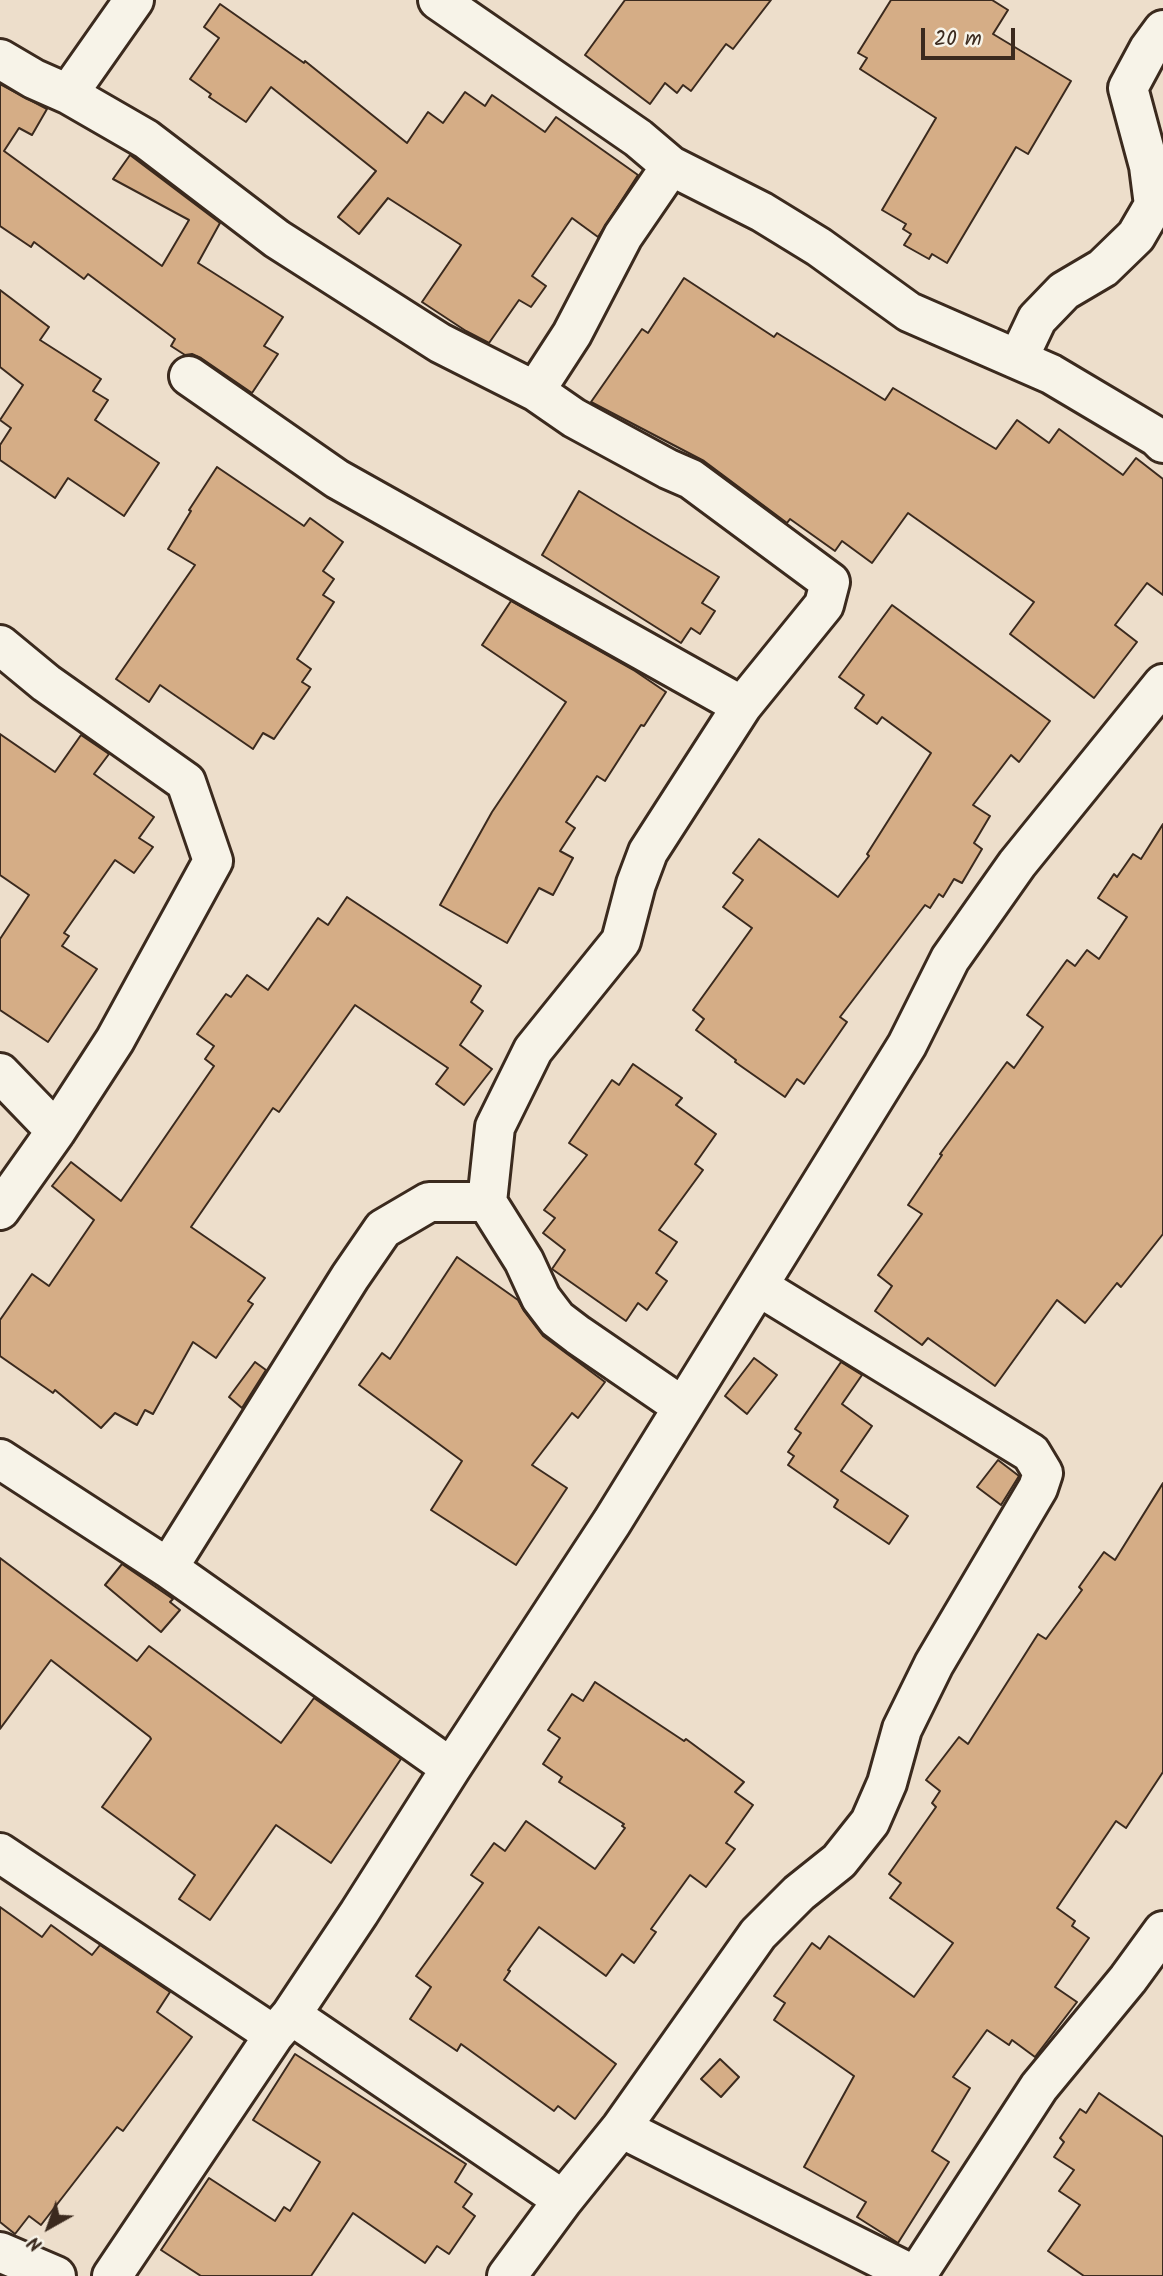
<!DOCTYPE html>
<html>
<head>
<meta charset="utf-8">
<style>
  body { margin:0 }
  #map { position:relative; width:1163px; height:2276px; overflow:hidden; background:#eddecb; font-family:Kalam,sans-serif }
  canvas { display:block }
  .north { position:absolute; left:14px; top:2192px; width:70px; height:70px; -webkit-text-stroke:5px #f7f3e8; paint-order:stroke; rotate:220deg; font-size:19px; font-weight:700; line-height:28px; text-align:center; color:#3b2a1e }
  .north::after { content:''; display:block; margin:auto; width:24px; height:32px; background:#3b2a1e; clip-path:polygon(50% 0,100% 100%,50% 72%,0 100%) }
  .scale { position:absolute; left:921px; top:28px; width:94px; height:32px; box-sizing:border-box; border:4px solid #3b2a1e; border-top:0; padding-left:9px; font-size:21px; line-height:24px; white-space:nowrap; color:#3b2a1e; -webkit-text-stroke:5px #f7f3e8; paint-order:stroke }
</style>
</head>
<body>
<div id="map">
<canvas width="1163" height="2276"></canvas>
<div class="north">N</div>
<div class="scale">20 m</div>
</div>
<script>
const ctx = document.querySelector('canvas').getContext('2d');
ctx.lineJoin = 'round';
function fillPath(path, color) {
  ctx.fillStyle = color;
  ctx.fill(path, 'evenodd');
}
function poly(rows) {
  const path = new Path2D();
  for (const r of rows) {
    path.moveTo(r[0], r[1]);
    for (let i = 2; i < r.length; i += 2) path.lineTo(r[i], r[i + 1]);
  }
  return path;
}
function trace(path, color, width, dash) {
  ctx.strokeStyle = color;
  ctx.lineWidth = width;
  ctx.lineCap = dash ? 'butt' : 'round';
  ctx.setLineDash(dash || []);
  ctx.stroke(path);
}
const building = poly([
  [625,0,771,0,733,49,726,44,691,91,683,85,677,93,665,83,650,104,585,55,625,0],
  [891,0,992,0,1008,10,993,34,1071,81,1028,154,1016,147,947,263,932,254,929,259,904,245,911,234,903,229,906,224,882,210,936,118,860,69,867,58,858,53,891,0],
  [220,4,304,63,305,61,407,143,428,112,443,123,465,92,485,106,492,95,545,132,556,117,638,175,598,237,572,218,532,276,546,286,531,307,519,300,489,343,466,331,422,302,461,245,388,198,359,234,338,217,376,171,271,87,246,122,209,97,211,94,190,79,219,38,204,27,220,4],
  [0,84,47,109,32,135,19,128,4,151,162,266,189,220,113,179,130,155,220,223,198,263,283,317,264,346,278,354,252,393,201,358,192,354,185,355,171,346,175,339,88,274,84,279,34,242,31,247,0,226,0,84],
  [684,278,774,337,777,333,885,400,893,388,996,449,1017,420,1049,443,1059,429,1123,475,1136,458,1163,479,1163,595,1147,583,1115,625,1137,642,1094,698,1010,634,1034,602,908,513,872,563,842,541,835,551,790,519,787,523,704,461,591,402,642,329,648,333,684,278],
  [0,290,49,327,40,340,101,379,93,391,108,400,95,420,159,463,124,516,68,478,55,498,0,460,0,445,11,428,0,420,23,385,0,367,0,290],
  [217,467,304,526,310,518,343,542,323,571,334,579,323,595,334,602,297,659,311,669,302,682,310,687,274,739,263,733,253,749,160,685,149,702,116,679,195,565,168,549,191,511,189,510,217,467],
  [579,491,719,577,702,603,715,611,700,634,691,628,681,643,542,555,579,491],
  [511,601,635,671,666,692,644,726,641,725,605,781,597,776,566,822,575,828,560,851,573,858,553,895,539,888,507,943,440,905,492,812,566,702,482,645,511,601],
  [892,605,1050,721,1019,762,1011,755,973,805,990,816,974,843,982,849,962,883,954,879,943,897,939,894,930,908,925,905,840,1017,847,1022,804,1084,797,1079,785,1097,735,1062,736,1060,696,1030,704,1019,693,1010,752,928,723,907,743,880,733,873,759,839,838,897,869,856,867,854,931,753,882,717,877,724,855,708,864,695,839,677,892,605],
  [0,734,55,772,81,735,109,754,94,774,154,817,139,838,153,847,134,873,115,860,64,933,69,936,62,946,97,969,48,1042,0,1010,0,939,29,895,0,875,0,734],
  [1163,824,1163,1234,1121,1287,1117,1283,1085,1323,1057,1300,995,1386,928,1338,922,1345,875,1311,892,1286,878,1275,922,1214,908,1205,942,1155,940,1154,1007,1062,1014,1068,1043,1027,1027,1015,1067,960,1075,966,1087,950,1099,959,1127,917,1098,898,1114,874,1117,877,1133,854,1141,859,1163,824],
  [347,897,481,986,471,1002,483,1011,460,1045,492,1069,464,1105,436,1084,448,1068,355,1005,279,1112,273,1108,191,1227,265,1278,248,1301,253,1304,216,1358,193,1342,153,1414,145,1410,137,1425,115,1413,101,1428,55,1390,53,1393,0,1356,0,1320,32,1274,49,1286,94,1220,52,1186,71,1162,121,1201,214,1066,205,1059,214,1046,197,1034,226,994,231,997,247,975,268,990,318,918,328,925,347,897],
  [633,1064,682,1098,676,1105,716,1134,695,1164,703,1170,659,1230,677,1242,656,1273,667,1281,647,1310,638,1303,626,1321,552,1269,565,1250,543,1233,555,1218,544,1210,587,1155,569,1143,612,1080,619,1085,633,1064],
  [457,1257,518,1300,524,1311,543,1336,605,1382,578,1418,572,1413,532,1465,567,1488,516,1565,431,1510,462,1461,359,1385,382,1353,390,1359,457,1257],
  [754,1358,777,1375,747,1414,725,1396,754,1358],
  [255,1362,266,1370,242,1408,229,1397,255,1362],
  [841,1362,862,1375,842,1404,872,1426,841,1471,908,1516,889,1544,834,1507,838,1500,788,1465,794,1456,788,1452,801,1433,795,1429,841,1362],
  [998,1460,1019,1476,1001,1505,977,1487,998,1460],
  [1163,1483,1163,1772,1126,1828,1116,1821,1057,1908,1075,1921,1072,1926,1089,1938,1055,1987,1077,2002,1035,2057,1012,2040,1009,2045,987,2030,953,2077,970,2088,932,2151,949,2162,898,2243,857,2217,866,2202,804,2167,854,2076,774,2020,785,2003,774,1996,812,1943,820,1949,829,1936,914,1997,953,1943,890,1898,901,1883,889,1874,936,1807,932,1803,940,1791,926,1780,959,1737,968,1744,1038,1634,1046,1639,1082,1590,1079,1587,1104,1552,1115,1560,1163,1483],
  [0,1558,137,1661,149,1646,281,1743,314,1698,401,1759,331,1863,276,1825,210,1920,179,1899,195,1875,102,1807,151,1739,150,1737,51,1660,0,1729,0,1558],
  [122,1564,173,1599,170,1602,180,1610,161,1632,105,1585,122,1564],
  [595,1682,684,1741,686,1739,744,1782,735,1792,753,1805,726,1843,735,1849,706,1887,690,1875,651,1929,656,1932,634,1963,622,1954,606,1976,539,1927,508,1970,510,1971,504,1980,616,2064,575,2119,558,2106,554,2111,461,2044,457,2051,410,2019,431,1987,416,1976,483,1883,471,1875,494,1843,505,1851,526,1821,595,1869,625,1828,622,1826,624,1824,559,1782,562,1777,543,1764,560,1738,548,1730,572,1694,583,1701,595,1682],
  [0,1907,42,1937,51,1925,92,1955,100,1945,170,1992,157,2012,192,2037,123,2131,117,2127,41,2225,29,2216,15,2234,0,2222,0,1907],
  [295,2054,466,2164,455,2182,472,2194,463,2207,475,2216,449,2254,437,2246,425,2263,353,2213,311,2276,201,2276,161,2250,209,2178,275,2221,284,2207,290,2211,320,2162,253,2120,295,2054],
  [720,2059,739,2077,721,2097,701,2079,720,2059],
  [1099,2093,1163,2137,1163,2276,1084,2276,1048,2251,1080,2205,1059,2191,1074,2170,1054,2157,1064,2142,1060,2138,1080,2109,1086,2113,1099,2093]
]);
fillPath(building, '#d5ad86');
trace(building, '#3b2a1e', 2);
const minor = poly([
  [438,0,638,138,671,166,762,212,819,247,909,312,1051,374,1157,437,1163,443],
  [0,59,34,79,68,94,146,139,277,239,440,343,535,391,574,418,668,469,691,479,830,582,824,605,742,706,648,852,636,884,621,941,533,1050,495,1127,487,1202,524,1261,541,1298,557,1319,578,1335,683,1407],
  [68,94,134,0],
  [1018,359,1037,319,1064,291,1103,268,1136,236,1154,205,1149,166,1128,88,1149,49,1163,30],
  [189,376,337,479,742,706],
  [535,391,572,334,623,236,671,166],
  [0,645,46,683,186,782,213,861,115,1040,56,1131,0,1210],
  [0,1073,56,1131],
  [0,1459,168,1568,451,1768],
  [168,1568,350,1277,383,1229,429,1202,487,1202],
  [0,1853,274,2035],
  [291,2015,563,2200],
  [621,2128,915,2276],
  [0,2252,56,2276],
  [112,2276,274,2035,291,2015,359,1913,451,1768,612,1522,907,1045,950,959,1017,864,1163,684],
  [507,2276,563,2200,621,2128,758,1934,799,1893,839,1861,870,1822,887,1783,902,1729,934,1664,1038,1488,1043,1473,1031,1453,758,1286],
  [916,2276,1039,2087,1128,1979,1163,1931]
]);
trace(minor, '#3b2a1e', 44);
trace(minor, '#f7f3e8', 38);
</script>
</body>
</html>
